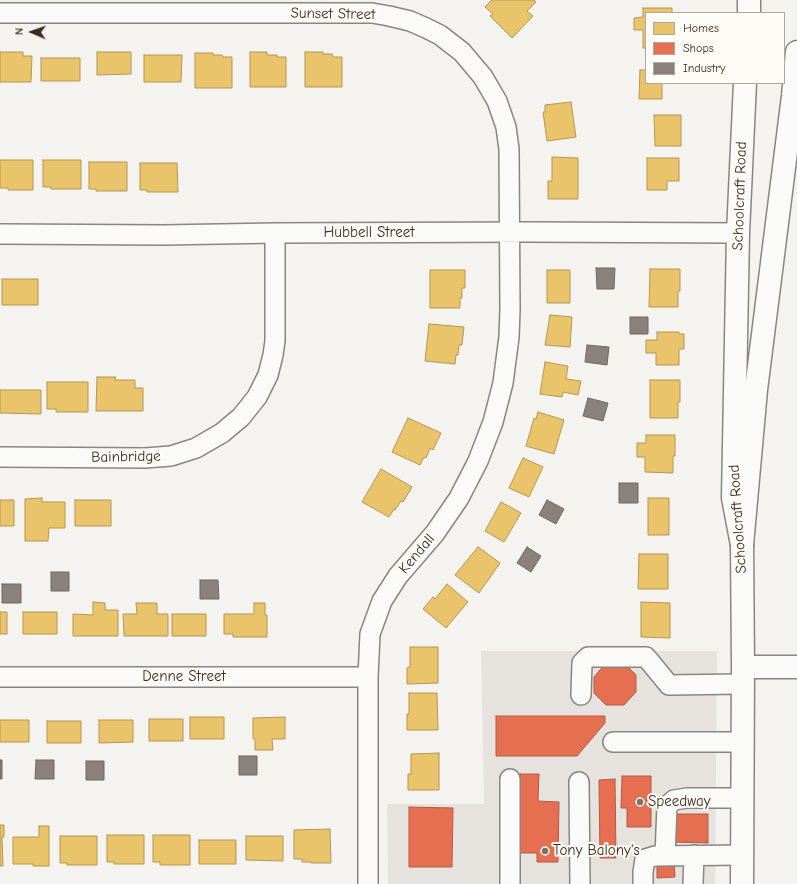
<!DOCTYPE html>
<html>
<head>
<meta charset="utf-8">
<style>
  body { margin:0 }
  #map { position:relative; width:797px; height:884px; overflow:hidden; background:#f4f3ef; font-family:"Comic Neue",sans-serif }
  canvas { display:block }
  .legend { position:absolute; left:645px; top:12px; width:140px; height:72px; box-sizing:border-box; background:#fdfcf7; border:1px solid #afa8a0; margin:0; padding:5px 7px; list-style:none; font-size:12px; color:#3b2a1e }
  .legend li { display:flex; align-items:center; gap:8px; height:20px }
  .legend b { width:20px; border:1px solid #afa8a0 }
  .north { position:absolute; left:12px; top:12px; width:40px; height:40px; -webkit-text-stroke:3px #fdfcf7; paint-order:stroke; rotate:272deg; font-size:11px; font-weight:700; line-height:16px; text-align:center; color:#3b2a1e }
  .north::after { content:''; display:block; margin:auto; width:14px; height:18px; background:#3b2a1e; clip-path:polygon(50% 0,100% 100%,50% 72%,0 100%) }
</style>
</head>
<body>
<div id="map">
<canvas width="797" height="884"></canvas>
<ul class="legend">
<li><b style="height:11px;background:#e9c46a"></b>Homes</li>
<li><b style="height:11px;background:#e76f51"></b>Shops</li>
<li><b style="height:11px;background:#8a817c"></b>Industry</li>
</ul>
<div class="north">N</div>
</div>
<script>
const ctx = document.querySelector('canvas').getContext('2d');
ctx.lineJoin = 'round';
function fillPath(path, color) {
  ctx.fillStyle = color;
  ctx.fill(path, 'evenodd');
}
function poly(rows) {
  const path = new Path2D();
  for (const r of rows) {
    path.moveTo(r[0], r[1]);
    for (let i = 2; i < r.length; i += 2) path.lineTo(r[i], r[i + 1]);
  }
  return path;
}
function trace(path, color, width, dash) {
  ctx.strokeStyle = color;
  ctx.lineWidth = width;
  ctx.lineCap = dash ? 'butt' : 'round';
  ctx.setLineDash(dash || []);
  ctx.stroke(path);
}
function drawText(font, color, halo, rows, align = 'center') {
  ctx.font = font + ' "Comic Neue",sans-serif';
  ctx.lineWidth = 4;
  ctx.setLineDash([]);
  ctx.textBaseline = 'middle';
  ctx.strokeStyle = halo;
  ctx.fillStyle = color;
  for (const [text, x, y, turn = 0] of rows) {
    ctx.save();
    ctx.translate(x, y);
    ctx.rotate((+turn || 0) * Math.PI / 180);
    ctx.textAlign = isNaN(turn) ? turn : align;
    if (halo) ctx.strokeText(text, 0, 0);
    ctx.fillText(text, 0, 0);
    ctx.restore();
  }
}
fillPath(poly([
  [481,651,717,651,715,884,388,884,387,804,484,804]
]), '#e6e3de');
const homes = poly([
  [492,0,534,0,536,2,527,11,533,16,512,38,490,16,493,14,485,7,492,0],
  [643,8,672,8,672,13,646,13,646,48,643,48,643,30,634,30,634,18,643,17,643,8],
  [0,52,23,52,23,56,32,56,31,82,0,82,0,52],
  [97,52,131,52,131,74,97,75,97,52],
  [250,52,267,52,267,55,277,55,277,57,286,57,286,87,250,87,250,52],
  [305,52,323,52,323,54,332,54,333,57,342,57,342,87,305,87,305,52],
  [195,53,213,53,213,55,222,55,223,57,232,57,232,88,195,88,195,53],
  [144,55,182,55,181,82,144,82,144,55],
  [41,58,80,58,80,81,41,81,41,58],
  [640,70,646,70,646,83,662,83,662,99,639,99,640,70],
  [571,102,576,137,547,141,543,112,545,112,545,105,571,102],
  [654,115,681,115,681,146,655,146,654,115],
  [552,157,578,158,578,199,548,199,548,181,552,181,552,157],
  [647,158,679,158,679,181,667,181,667,190,647,190,647,158],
  [0,160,33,160,33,190,8,190,8,188,0,188,0,160],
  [43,160,81,160,81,189,51,189,51,187,43,187,43,160],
  [89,162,127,162,127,191,96,191,96,189,89,189,89,162],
  [140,163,177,163,178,192,147,192,147,190,140,190,140,163],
  [650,269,680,269,680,291,678,291,678,307,649,307,650,269],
  [430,270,465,270,465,288,462,288,462,298,460,298,460,308,430,308,430,270],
  [547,270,570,270,570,303,547,303,547,270],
  [2,279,38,279,38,305,2,305,2,279],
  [550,315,572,317,570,347,545,345,550,315],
  [429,324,464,327,462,345,459,345,458,355,456,355,455,364,425,361,429,324],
  [657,332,679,332,679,334,684,334,684,349,679,349,679,365,656,365,656,353,646,353,646,340,657,340,657,332],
  [545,362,568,366,566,379,581,381,578,395,563,392,562,397,540,394,545,362],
  [97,377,116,377,115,380,135,380,135,388,143,388,143,411,96,411,97,377],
  [650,380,680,380,680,402,678,402,678,418,650,418,650,380],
  [47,382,88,382,88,412,56,412,56,409,47,409,47,382],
  [0,390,41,390,41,414,0,413,0,390],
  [538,412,564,420,554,454,526,446,534,418,536,419,538,412],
  [408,418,441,433,433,450,430,448,426,458,424,457,420,465,392,452,408,418],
  [646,435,675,435,675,456,673,456,673,473,645,472,645,457,637,457,637,443,646,443,646,435],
  [523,458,543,467,529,497,509,488,523,458],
  [381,469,412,487,403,502,401,501,395,510,394,509,389,517,362,502,381,469],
  [42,498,42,502,65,502,65,528,49,528,48,541,25,541,25,499,42,498],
  [648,498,669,498,669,535,648,535,648,498],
  [0,500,14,500,14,526,0,526,0,500],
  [75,500,111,500,111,526,75,526,75,500],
  [501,502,521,513,504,542,485,531,501,502],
  [478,547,500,563,479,593,455,575,478,547],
  [639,554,668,554,668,589,638,589,639,554],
  [447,584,468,602,446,628,423,609,433,597,435,599,447,584],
  [93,602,105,603,105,610,118,610,118,636,73,636,73,614,93,615,93,602],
  [641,602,670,603,670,638,641,637,641,602],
  [136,603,157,603,157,614,168,614,168,636,124,636,123,614,137,614,136,603],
  [254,603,265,603,265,615,267,615,267,637,233,637,233,634,224,634,224,614,254,614,254,603],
  [0,612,7,612,7,634,0,634,0,612],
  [23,612,57,612,57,634,23,634,23,612],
  [172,614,206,614,206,636,172,636,172,614],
  [410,647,438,647,438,683,407,684,407,668,410,667,410,647],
  [409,693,437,693,438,730,407,730,407,714,409,714,409,693],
  [190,717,224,717,224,739,190,739,190,717],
  [285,717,285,739,272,739,273,750,255,750,255,739,253,739,253,718,285,717],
  [149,719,183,719,183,741,149,741,149,719],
  [0,720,29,720,29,742,0,742,0,720],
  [99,720,133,720,133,742,99,743,99,720],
  [47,721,81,721,81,743,47,743,47,721],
  [439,753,439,790,408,790,408,774,411,774,411,754,439,753],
  [0,825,4,825,4,837,2,837,3,866,0,866,0,825],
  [39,826,49,826,49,866,33,866,33,864,13,864,13,837,39,837,39,826],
  [330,829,331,863,311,863,311,862,302,862,302,859,294,859,294,830,330,829],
  [107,835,144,835,144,864,114,864,114,862,107,862,107,835],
  [153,835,190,835,190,865,160,865,160,862,153,862,153,835],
  [60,836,97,836,97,865,67,865,67,863,60,863,60,836],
  [246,836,283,836,283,861,246,860,246,836],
  [199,840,236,840,236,864,199,864,199,840]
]);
fillPath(homes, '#e9c46a');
trace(homes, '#b59653', 1);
const shops = poly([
  [606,663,624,663,636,675,636,692,624,705,606,705,594,693,594,677,606,663],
  [496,716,605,716,605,723,577,756,496,756,496,716],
  [520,774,539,774,538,801,559,802,558,862,537,862,537,853,519,853,520,774],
  [622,776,651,776,651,827,627,827,627,808,621,808,622,776],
  [615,779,616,858,600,858,599,780,615,779],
  [409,807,453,808,452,867,409,867,409,807],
  [671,814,708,814,708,843,671,842,671,814],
  [674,861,675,877,657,878,657,862,674,861]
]);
fillPath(shops, '#e76f51');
trace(shops, '#b35a42', 1);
const industry = poly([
  [596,268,615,268,614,289,597,289,596,268],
  [630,317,648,317,648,334,630,334,630,317],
  [587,345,609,347,607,365,585,362,587,345],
  [588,398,608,403,603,421,583,416,588,398],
  [619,483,638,483,638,503,619,503,619,483],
  [547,500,564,509,556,524,539,515,547,500],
  [527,547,541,556,531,572,517,563,527,547],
  [51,572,69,572,69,591,51,591,51,572],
  [200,580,218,580,219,599,200,599,200,580],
  [2,584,21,584,21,603,2,603,2,584],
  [239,756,257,756,257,775,239,775,239,756],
  [0,760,2,760,2,779,0,779,0,760],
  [36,760,54,760,54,779,35,779,36,760],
  [86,761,104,761,104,780,86,780,86,761]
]);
fillPath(industry, '#8a817c');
trace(industry, '#726760', 1);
const minor = poly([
  [0,13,372,13,389,16,410,21,426,28,440,35,462,52,483,77,497,101,506,127,509,149,510,310,509,337,503,383,493,422,478,461,459,498,435,533,398,576,382,601,370,634,368,677,368,884],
  [0,234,164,235,275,233,529,232,738,233],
  [0,457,145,458,171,456,196,448,222,433,241,417,257,397,268,375,273,355,275,341,275,233],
  [0,677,368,677],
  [581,695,582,663,588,657,646,657,669,685,743,684],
  [613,742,743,742],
  [510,779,510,884],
  [579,782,580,884],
  [665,856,667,806,674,800,687,798,742,798],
  [643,884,643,872,645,859,655,856,742,855],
  [693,884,694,855]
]);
const major = poly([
  [749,13,749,0],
  [743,667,797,667],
  [742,884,743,667,742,545,733,498,738,233,745,83]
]);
const highway = poly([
  [742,545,756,390,793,96,797,52]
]);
trace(minor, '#898681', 22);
trace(major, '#898681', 25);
trace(highway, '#898681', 25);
trace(minor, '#fafaf8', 19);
trace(major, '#fafaf8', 22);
trace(highway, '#fafaf8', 22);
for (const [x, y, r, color] of [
  [640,802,4,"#7c7067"],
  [545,851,4,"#7c7067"]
]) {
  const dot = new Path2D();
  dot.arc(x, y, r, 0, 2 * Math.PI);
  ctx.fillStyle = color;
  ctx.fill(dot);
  trace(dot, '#fdfcf7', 1.5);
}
drawText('15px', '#3b2a1e', '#fdfcf7', [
  ["Sunset Street",333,14,1],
  ["Schoolcraft Road",740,196,-88],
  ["Hubbell Street",369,233],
  ["Bainbridge",126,457,-1],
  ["Schoolcraft Road",738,519,-94],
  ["Kendall",417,554,-50],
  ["Denne Street",184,677]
]);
drawText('15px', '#3b2a1e', '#fdfcf7', [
  ["Speedway",648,802],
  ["Tony Balony's",553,851]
], 'left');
</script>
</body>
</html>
